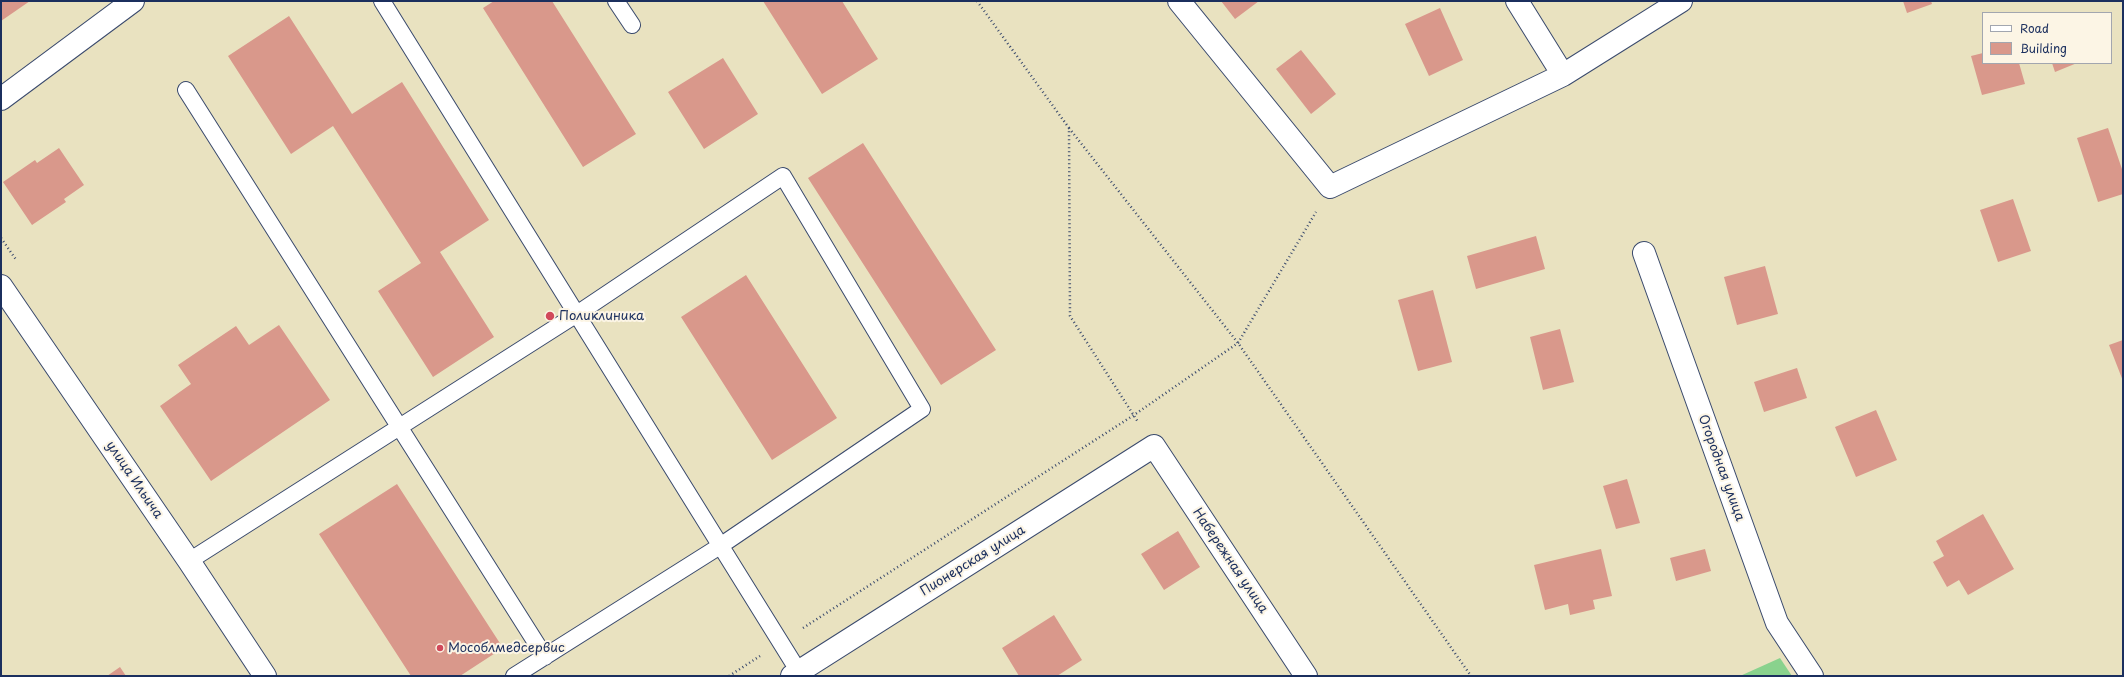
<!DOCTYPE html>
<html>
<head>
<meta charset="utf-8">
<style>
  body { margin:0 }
  #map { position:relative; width:2124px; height:677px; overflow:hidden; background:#e9e2c0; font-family:"Playpen Sans",sans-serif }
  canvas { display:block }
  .frame { position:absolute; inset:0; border:2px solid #1b2f5e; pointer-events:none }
  .legend { position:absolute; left:1982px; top:12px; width:130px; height:52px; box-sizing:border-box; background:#fcf5e5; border:1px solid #a2a6af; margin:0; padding:5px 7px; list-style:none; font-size:12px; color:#1b2f5e }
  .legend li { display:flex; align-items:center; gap:8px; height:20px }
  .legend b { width:20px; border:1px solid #a2a6af }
</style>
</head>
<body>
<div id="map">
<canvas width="2124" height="677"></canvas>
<div class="frame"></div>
<ul class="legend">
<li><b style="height:5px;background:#fff"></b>Road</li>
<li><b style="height:11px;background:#d9988b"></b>Building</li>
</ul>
</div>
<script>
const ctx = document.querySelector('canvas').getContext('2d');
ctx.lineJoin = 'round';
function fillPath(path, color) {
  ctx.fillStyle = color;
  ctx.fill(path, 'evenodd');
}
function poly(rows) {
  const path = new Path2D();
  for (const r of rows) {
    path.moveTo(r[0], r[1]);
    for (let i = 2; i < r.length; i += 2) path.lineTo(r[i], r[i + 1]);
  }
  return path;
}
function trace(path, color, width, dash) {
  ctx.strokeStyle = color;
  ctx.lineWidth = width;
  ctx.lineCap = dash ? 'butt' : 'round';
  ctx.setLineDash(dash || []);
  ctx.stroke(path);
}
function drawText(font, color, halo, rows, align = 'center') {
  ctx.font = font + ' "Playpen Sans",sans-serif';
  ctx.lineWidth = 4;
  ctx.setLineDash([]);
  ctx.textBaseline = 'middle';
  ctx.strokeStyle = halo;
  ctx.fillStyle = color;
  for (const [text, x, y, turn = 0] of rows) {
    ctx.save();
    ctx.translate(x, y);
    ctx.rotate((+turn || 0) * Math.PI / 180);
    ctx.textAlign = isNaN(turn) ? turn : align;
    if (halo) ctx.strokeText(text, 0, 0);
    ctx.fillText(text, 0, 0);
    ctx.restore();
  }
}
fillPath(poly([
  [1780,658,1792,676,1740,676]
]), '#89d28d');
fillPath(poly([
  [1,1,30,1,1,21],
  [494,1,552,1,636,134,583,167,483,8],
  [763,1,842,1,878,59,822,94],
  [1221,1,1259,1,1235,19],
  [1903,1,1931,1,1932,4,1907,13],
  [1440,8,1463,60,1429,76,1405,24],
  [289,16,352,114,402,82,489,220,440,252,494,337,433,377,378,291,421,263,333,126,291,154,228,56],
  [1301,50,1336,94,1311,114,1276,69],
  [1983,53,1983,63,2019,63,2025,84,1982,95,1971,56],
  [723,58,758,114,704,149,668,92],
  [2052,63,2077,63,2055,72],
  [2108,128,2123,172,2123,194,2098,202,2077,138],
  [863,143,996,350,941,385,808,178],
  [59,148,84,185,64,199,66,202,32,225,3,182,35,160,37,163],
  [2013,199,2031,251,1998,262,1980,210],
  [1536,236,1545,269,1476,289,1467,256],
  [1765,266,1778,314,1737,325,1724,277],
  [746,275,837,418,772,460,681,317],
  [1433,290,1452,362,1418,371,1398,300],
  [279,325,330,400,211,481,160,406,191,384,178,365,236,326,249,345],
  [1560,329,1574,382,1543,390,1530,337],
  [2123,340,2123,381,2109,345],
  [1797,368,1807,398,1764,412,1754,382],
  [1876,410,1897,460,1856,477,1835,427],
  [1627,479,1640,523,1616,529,1603,486],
  [397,484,503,648,460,676,411,676,319,534],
  [1983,514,2014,569,1968,595,1959,580,1947,587,1933,562,1944,556,1936,541],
  [1178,531,1200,567,1164,590,1141,554],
  [1601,549,1612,596,1593,600,1595,609,1570,615,1568,604,1545,610,1534,565],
  [1705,549,1711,571,1676,581,1670,558],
  [1054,615,1082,660,1057,676,1019,676,1002,648],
  [120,667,126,676,107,676]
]), '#d9988b');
const service = poly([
  [382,1,799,672],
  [616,1,632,25],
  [186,90,545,657],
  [189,561,577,314,783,176,922,409,720,546,514,676]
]);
const minor = poly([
  [1179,1,1330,187,1563,75,1681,1],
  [1517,1,1563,75],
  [1644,253,1777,623,1812,676],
  [1,286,189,561,265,676],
  [792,676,1154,446,1306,676]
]);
const tertiary = poly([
  [1,99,133,1]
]);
trace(service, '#3a4a6d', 18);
trace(minor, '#3a4a6d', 24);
trace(tertiary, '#3a4a6d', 24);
trace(poly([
  [977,1,1069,128,1070,316,1138,422],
  [1069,128,1238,343,1471,676],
  [1,238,17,261],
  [803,628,1134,415,1238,343,1316,212],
  [729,676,760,656]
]), '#3a4a6d', 2.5, [1, 3]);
trace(service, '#fff', 16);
trace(minor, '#fff', 22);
trace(tertiary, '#fff', 22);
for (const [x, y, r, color] of [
  [550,316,5,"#d1495b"],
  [440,648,4,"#d1495b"]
]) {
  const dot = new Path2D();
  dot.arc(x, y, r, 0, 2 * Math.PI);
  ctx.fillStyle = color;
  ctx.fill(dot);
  trace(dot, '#fcf5e5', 1.5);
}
drawText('13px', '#1b2f5e', '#fcf5e5', [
  ["Поликлиника",559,316],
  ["Мособлмедсервис",448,648]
], 'left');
drawText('13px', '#1b2f5e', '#fcf5e5', [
  ["Огородная улица",1721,468,70],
  ["улица Ильича",134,480,56],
  ["Пионерская улица",973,561,-32],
  ["Набережная улица",1230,561,56]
]);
</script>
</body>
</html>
